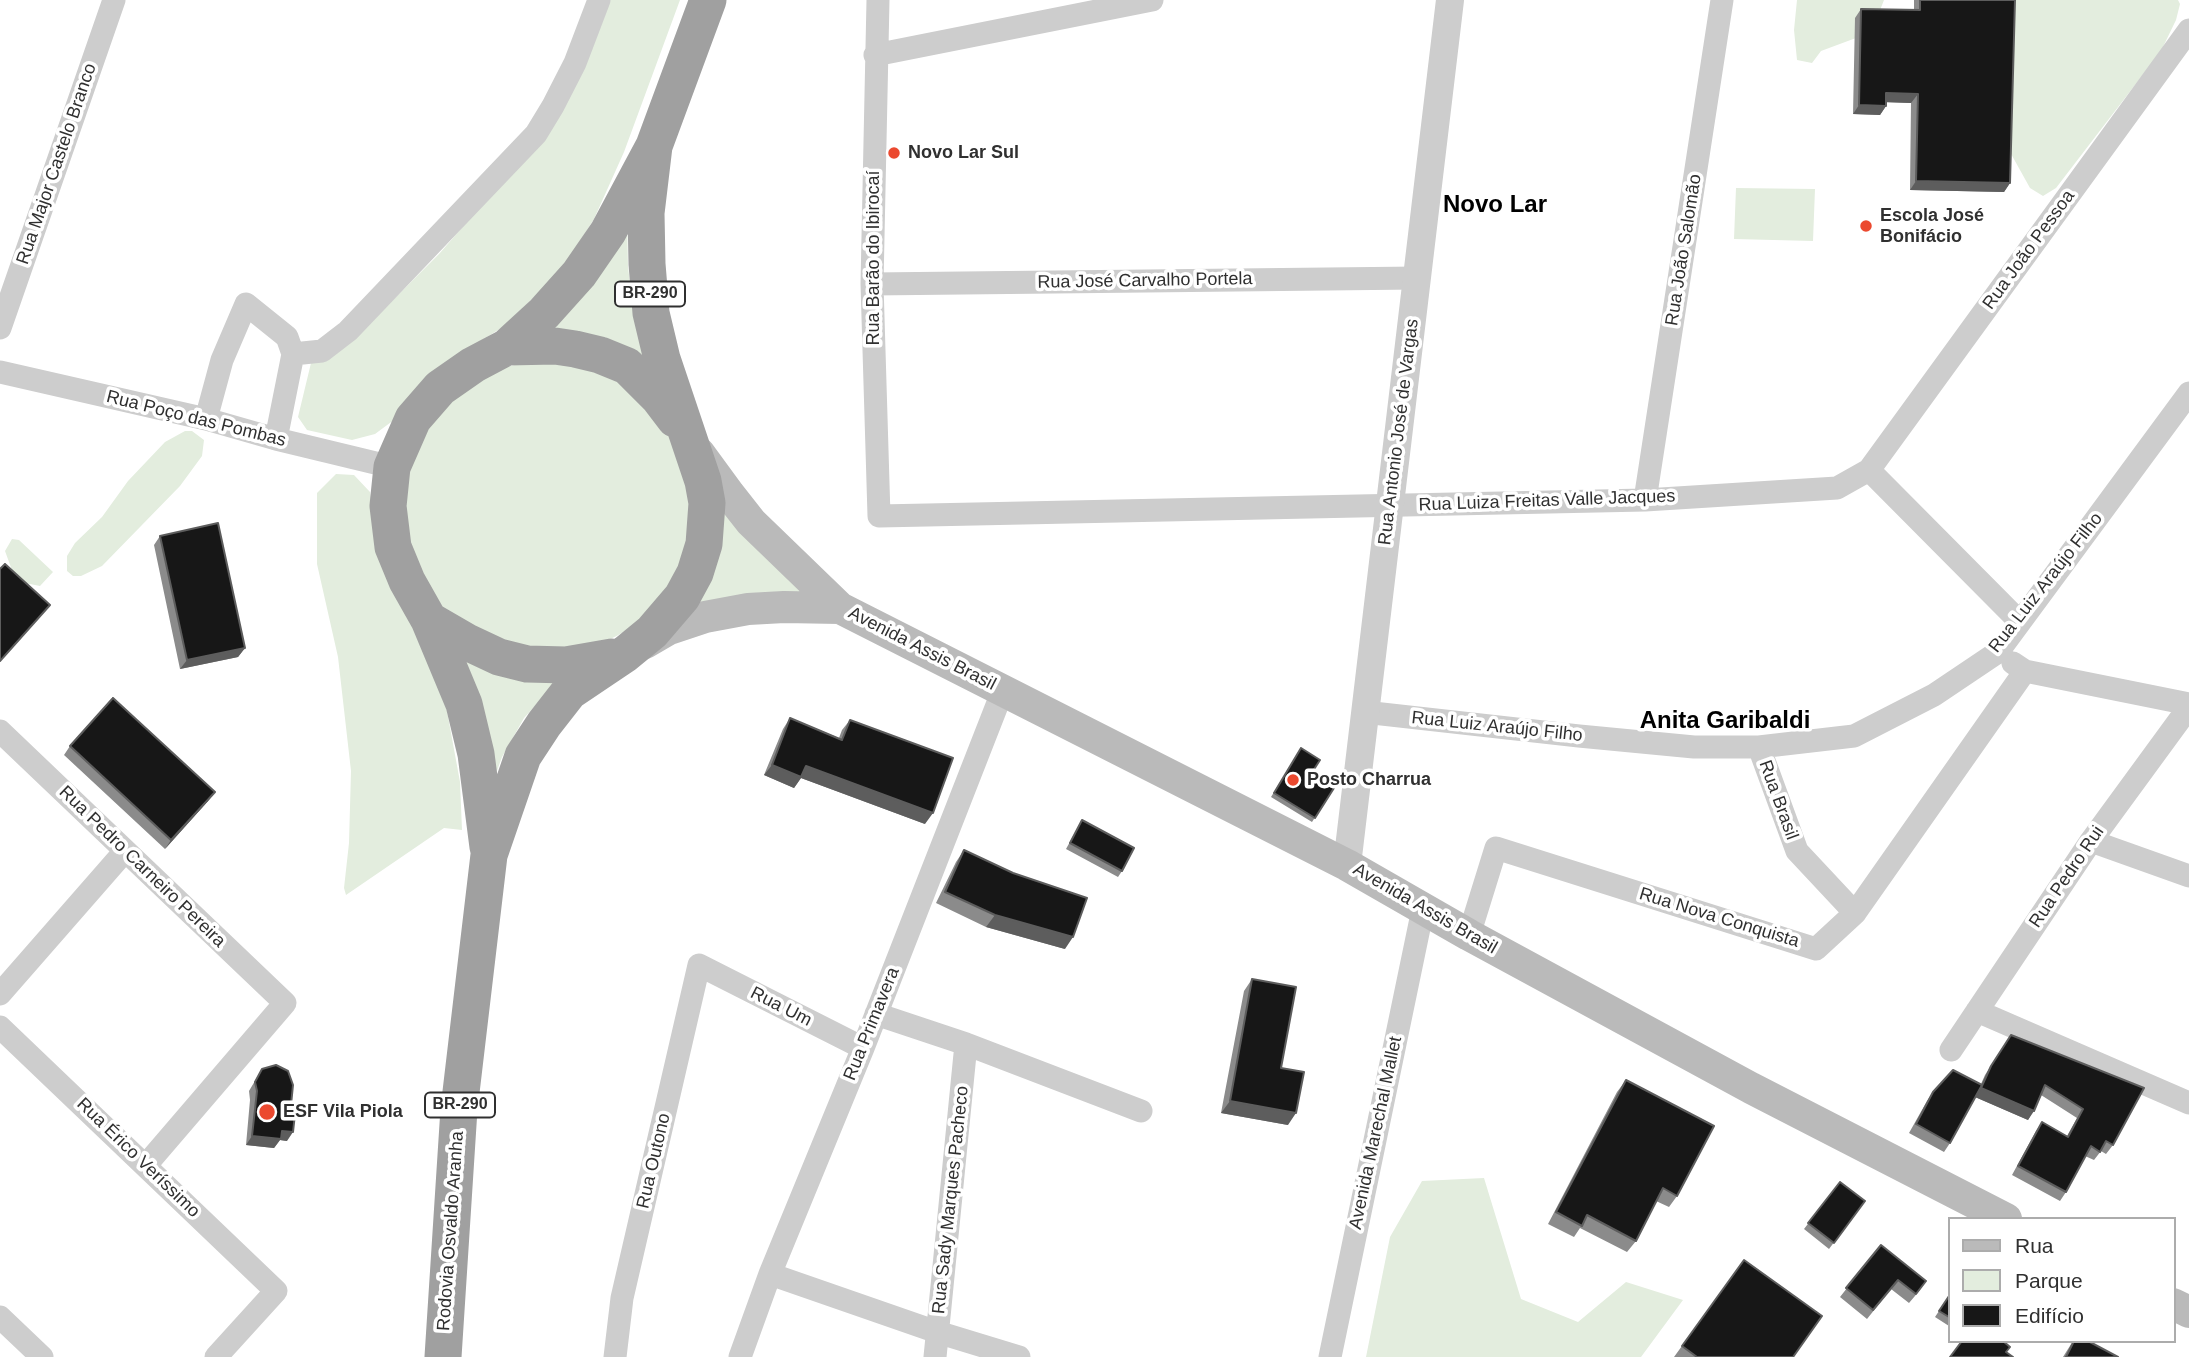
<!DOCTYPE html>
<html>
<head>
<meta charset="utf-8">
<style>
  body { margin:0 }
  #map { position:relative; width:2189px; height:1357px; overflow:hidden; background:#fff; font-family:Helvetica,sans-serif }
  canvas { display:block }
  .legend { position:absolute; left:1948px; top:1217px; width:228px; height:126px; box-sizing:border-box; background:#fff; border:2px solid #acacac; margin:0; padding:9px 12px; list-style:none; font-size:21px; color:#303030 }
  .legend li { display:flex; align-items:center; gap:14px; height:35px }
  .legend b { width:35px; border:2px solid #acacac }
</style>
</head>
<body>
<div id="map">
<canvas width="2189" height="1357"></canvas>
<ul class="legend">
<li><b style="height:9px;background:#bababa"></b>Rua</li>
<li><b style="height:19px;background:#e3edde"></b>Parque</li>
<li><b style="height:19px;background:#171717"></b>Edifício</li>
</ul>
</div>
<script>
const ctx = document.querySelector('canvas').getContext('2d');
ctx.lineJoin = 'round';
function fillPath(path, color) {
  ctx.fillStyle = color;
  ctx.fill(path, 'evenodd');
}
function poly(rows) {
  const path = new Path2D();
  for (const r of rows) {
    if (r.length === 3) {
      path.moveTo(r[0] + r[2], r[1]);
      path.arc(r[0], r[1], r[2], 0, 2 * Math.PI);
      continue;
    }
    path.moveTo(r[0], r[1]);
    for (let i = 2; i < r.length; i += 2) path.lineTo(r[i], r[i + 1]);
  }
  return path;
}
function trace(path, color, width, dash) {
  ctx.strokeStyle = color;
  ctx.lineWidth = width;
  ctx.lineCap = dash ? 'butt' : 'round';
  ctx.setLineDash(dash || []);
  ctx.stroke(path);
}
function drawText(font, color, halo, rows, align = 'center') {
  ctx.font = font + ' Helvetica,sans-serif';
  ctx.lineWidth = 7;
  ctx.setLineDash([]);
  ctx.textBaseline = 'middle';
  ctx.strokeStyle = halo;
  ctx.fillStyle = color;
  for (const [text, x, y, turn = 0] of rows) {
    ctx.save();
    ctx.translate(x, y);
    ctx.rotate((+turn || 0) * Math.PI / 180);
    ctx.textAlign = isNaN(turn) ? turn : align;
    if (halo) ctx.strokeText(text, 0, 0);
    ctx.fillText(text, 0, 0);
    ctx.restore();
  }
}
fillPath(poly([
  [610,0,680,0,624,152,594,219,562,270,503,327,445,363,402,414,375,434,352,440,307,430,298,417,311,363,358,335,439,254,538,141],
  [1797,0,1884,0,1875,23,1864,35,1821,51,1812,63,1797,60,1794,30],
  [2009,0,2178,0,2180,4,2176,20,2161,51,2056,188,2043,196,2030,188,2000,134],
  [1736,188,1815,189,1813,241,1734,239],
  [627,214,628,267,634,314,648,365,535,334],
  [548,507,146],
  [185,431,192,431,204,440,202,456,180,486,102,566,81,576,73,576,67,571,67,556,75,543,102,517,128,481,165,442],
  [336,474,354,475,370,492,375,529,431,660,447,711,460,782,462,830,444,828,346,895,344,888,349,843,351,771,338,657,317,564,317,493],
  [721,500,821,598,686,606],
  [12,539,19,540,53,572,40,586,25,583,13,573,5,551],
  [457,650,563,675,524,718,502,757,489,793],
  [1484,1178,1521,1299,1578,1322,1626,1282,1683,1300,1641,1357,1366,1357,1390,1237,1422,1181]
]), '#e3edde');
trace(poly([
  [878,0,872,284,879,516,1645,500,1837,488,1869,470,2189,30],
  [875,55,1152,0],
  [872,284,1418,278],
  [0,328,114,0],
  [293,354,322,351,348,331,536,134,553,106,575,63,599,0],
  [0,372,206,419,276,439,392,467],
  [206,419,222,360,246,304,287,337,293,354,276,439],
  [1869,470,2020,622],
  [1645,500,1722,0],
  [2013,663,2025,671,2189,704],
  [1364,712,1579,736,1694,747,1759,747,1854,736,1934,695,1998,652,2189,393],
  [0,731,285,1003,146,1165],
  [1759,747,1797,851,1855,913],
  [2091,841,2189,876],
  [1469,935,1496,848,1816,949,1855,913,2025,671],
  [0,994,125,851],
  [1977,1011,2189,1103],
  [876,1014,966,1044,1141,1111],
  [0,1027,276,1291,216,1357],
  [1951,1050,2091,841,2189,707],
  [770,1274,937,1332,1019,1357],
  [0,1317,42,1357],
  [615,1357,622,1298,699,965,863,1048],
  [740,1357,770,1274,863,1048,1003,690],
  [935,1357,966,1044],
  [1330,1357,1423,909]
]), '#cdcdcd', 23);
trace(poly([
  [1347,865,1450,0]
]), '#cdcdcd', 28);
trace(poly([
  [699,453,729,494,751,522,840,608,1347,865,1469,935,1751,1088,2006,1219],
  [645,643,669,629,705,617,748,609,784,607,840,608],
  [2173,1304,2189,1312]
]), '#bababa', 32);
trace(poly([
  [507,347,555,346,575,349,600,355,627,366,659,398,675,419],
  [429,620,467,642,499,657,527,664,566,665,612,657],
  [488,847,476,754,464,704,429,620,407,581,393,547,388,506,392,467,413,419,440,388,473,365,507,347,544,313,579,274,608,232,654,146,708,0],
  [443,1357,459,1109,489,855,523,756,544,724,569,692,624,655,652,632,682,597,695,573,704,544,707,503,703,481,662,359,651,313,647,264,646,213,654,146]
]), '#a0a0a0', 37);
fillPath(poly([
  [1914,0,2015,0,2010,183,2004,192,1910,190,1911,103,1886,102,1886,106,1880,115,1853,114,1855,18,1861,9,1914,10],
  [160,536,245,648,238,657,180,669,154,545],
  [790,718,839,738,842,730,850,720,925,824,801,778,794,788,764,775,783,729],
  [70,746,208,801,165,849,64,755],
  [1301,748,1311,774,1334,788,1312,822,1271,797],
  [1082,820,1122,871,1118,877,1066,849],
  [964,850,1065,949,986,927,936,903,956,862],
  [1252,979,1288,1125,1221,1113,1244,991],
  [2011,1035,2144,1088,2113,1145,2106,1154,2101,1151,2094,1160,2085,1156,2066,1192,2060,1201,2012,1175,2036,1131,2042,1122,2067,1136,2077,1118,2041,1095,2028,1120,1975,1097,1950,1143,1944,1152,1909,1133,1927,1101,1933,1092,1981,1084,1985,1075],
  [262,1069,287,1141,280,1140,274,1148,246,1145,250,1100,249,1091],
  [1626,1080,1677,1196,1669,1207,1656,1201,1636,1241,1627,1252,1580,1228,1574,1237,1548,1224,1617,1092],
  [1840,1182,1865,1201,1829,1249,1804,1229],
  [1881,1245,1920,1290,1909,1303,1891,1289,1867,1319,1840,1297],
  [1744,1260,1793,1357,1674,1357],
  [1949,1296,1949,1326,1935,1317],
  [2073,1341,2088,1341,2118,1357,2063,1357]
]), '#8b8b8b');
fillPath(poly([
  [1886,93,1918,94,1911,103,1880,102],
  [1859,105,1886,106,1880,115,1853,114],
  [1916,181,2010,183,2004,192,1910,190],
  [245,648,238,657,180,669,187,660],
  [772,765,806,766,933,813,925,824,801,778,794,788,764,775],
  [215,792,208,801,165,849,171,840],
  [995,915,1073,937,1065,949,986,927],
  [1981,1088,2034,1111,2028,1120,1975,1097],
  [1230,1101,1296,1113,1288,1125,1221,1113],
  [282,1131,293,1132,287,1141,280,1140,274,1148,246,1145,252,1136]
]), '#5d5d5d');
const building = poly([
  [1920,0,2015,0,2010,183,1916,181,1918,94,1886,93,1886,106,1859,105,1861,9,1920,10,1920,0],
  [218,523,245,648,187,660,160,536,218,523],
  [5,564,50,605,0,661,0,569,5,564],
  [113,698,215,792,171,840,70,746,113,698],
  [790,718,842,740,850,720,953,758,933,813,806,766,801,777,772,765,790,718],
  [1301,748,1320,760,1311,774,1334,788,1315,818,1274,793,1301,748],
  [1082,820,1134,848,1122,871,1070,843,1082,820],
  [964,850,1013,873,1087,898,1073,937,995,915,945,892,964,850],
  [1252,979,1296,987,1281,1068,1304,1072,1296,1113,1230,1101,1252,979],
  [2011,1035,2144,1088,2113,1145,2106,1141,2100,1152,2091,1146,2066,1192,2018,1166,2042,1122,2068,1137,2083,1109,2045,1085,2034,1111,1981,1088,1991,1066,2011,1035],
  [276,1065,288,1071,293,1085,291,1105,296,1105,293,1132,282,1131,281,1139,252,1136,257,1091,255,1082,262,1069,276,1065],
  [1953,1070,1982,1085,1950,1143,1916,1124,1933,1092,1953,1070],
  [1626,1080,1714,1126,1677,1196,1663,1188,1636,1241,1587,1215,1582,1226,1556,1212,1626,1080],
  [1840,1182,1865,1201,1834,1243,1808,1223,1840,1182],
  [1881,1245,1926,1281,1916,1294,1898,1280,1873,1310,1846,1288,1881,1245],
  [1744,1260,1822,1316,1793,1357,1697,1357,1682,1346,1744,1260],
  [1949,1296,1949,1317,1939,1311,1949,1296],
  [1962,1341,2003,1341,2010,1347,2006,1352,2013,1357,1950,1357,1962,1341],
  [2074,1341,2088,1341,2118,1357,2066,1357,2074,1341]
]);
fillPath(building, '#171717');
trace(building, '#5d5d5d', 2);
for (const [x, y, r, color] of [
  [894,153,7,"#eb492f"],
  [1866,226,7,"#eb492f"],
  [1293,780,7,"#eb492f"],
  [267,1112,9,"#eb492f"]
]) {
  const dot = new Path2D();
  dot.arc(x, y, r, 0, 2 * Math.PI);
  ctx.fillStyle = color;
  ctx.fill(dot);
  trace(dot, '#fff', 2.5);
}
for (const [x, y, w] of [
  [650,294,70],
  [460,1105,70]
]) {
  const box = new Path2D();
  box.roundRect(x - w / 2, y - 12.5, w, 25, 5);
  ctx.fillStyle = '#fff';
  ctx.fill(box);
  trace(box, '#303030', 2);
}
drawText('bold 16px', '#303030', null, [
  ["BR-290",650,294],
  ["BR-290",460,1105]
]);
drawText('bold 18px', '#303030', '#fff', [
  ["Novo Lar Sul",908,153],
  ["Escola José",1880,216],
  ["Bonifácio",1880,237],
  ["Posto Charrua",1307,780],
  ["ESF Vila Piola",283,1112]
], 'left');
drawText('18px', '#303030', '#fff', [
  ["Rua Major Castelo Branco",57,164,-71],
  ["Rua João Salomão",1684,250,-81],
  ["Rua João Pessoa",2029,250,-54],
  ["Rua Barão do Ibirocaí",874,258,-90],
  ["Rua José Carvalho Portela",1145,281,-1],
  ["Rua Poço das Pombas",196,419,14],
  ["Rua Antonio José de Vargas",1399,432,-83],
  ["Rua Luiza Freitas Valle Jacques",1547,501,-2],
  ["Rua Luiz Araújo Filho",2046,583,-52],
  ["Avenida Assis Brasil",922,649,27],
  ["Rua Luiz Araújo Filho",1497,727,6],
  ["Rua Brasil",1778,800,70],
  ["Rua Pedro Carneiro Pereira",142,867,44],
  ["Rua Pedro Rui",2067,877,-56],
  ["Avenida Assis Brasil",1425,909,30],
  ["Rua Nova Conquista",1719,918,17],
  ["Rua Um",781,1007,27],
  ["Rua Primavera",872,1024,-68],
  ["Avenida Marechal Mallet",1376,1133,-78],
  ["Rua Érico Veríssimo",138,1158,44],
  ["Rua Outono",654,1161,-77],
  ["Rua Sady Marques Pacheco",951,1200,-84],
  ["Rodovia Osvaldo Aranha",451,1231,-86]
]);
drawText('bold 24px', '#000', '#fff', [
  ["Novo Lar",1495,205],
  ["Anita Garibaldi",1725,721]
]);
</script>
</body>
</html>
